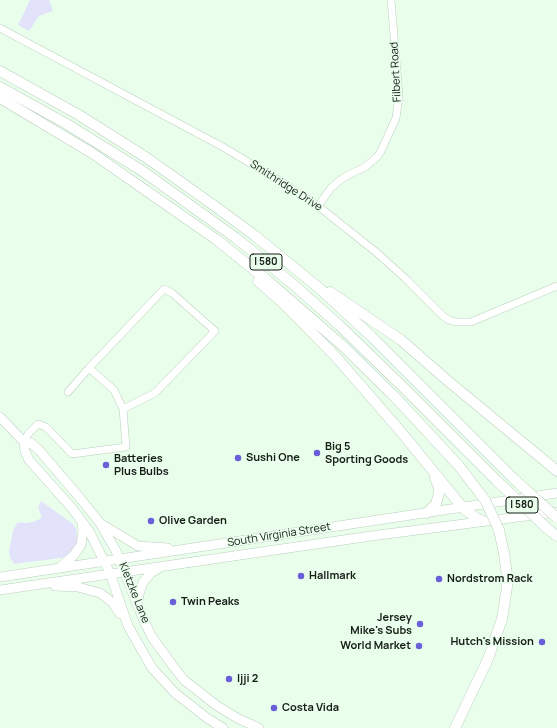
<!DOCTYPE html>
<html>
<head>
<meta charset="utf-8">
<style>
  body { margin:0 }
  canvas { display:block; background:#e9ffec }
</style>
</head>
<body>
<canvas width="557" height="728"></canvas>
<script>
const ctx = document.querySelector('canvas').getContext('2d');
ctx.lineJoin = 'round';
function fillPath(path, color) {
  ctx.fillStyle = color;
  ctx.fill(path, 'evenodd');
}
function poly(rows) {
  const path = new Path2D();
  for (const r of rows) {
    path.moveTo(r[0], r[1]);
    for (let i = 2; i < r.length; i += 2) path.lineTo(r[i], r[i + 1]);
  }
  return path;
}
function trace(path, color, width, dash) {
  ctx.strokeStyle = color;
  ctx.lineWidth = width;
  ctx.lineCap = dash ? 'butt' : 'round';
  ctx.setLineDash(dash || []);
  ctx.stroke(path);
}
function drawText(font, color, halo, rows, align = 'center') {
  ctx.font = font + ' Manrope,sans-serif';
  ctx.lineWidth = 3;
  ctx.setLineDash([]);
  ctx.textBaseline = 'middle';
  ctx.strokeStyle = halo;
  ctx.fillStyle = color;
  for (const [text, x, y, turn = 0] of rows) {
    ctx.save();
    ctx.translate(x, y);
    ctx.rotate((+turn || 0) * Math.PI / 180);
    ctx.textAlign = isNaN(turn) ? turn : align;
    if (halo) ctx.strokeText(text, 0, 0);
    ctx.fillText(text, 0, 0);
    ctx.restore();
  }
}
fillPath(poly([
  [30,0,49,0,53,11,39,16,29,31,18,25],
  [41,501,73,524,76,528,77,539,76,545,66,556,61,558,14,564,10,557,9,551,13,531,17,523,21,522,25,523,33,522,42,518,38,507]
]), '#e2e3fb');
const minor = poly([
  [0,28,223,147,285,184,318,206,376,252,406,279,443,316,449,320,456,322,471,322,557,286],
  [318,206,331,188,339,181,348,175,365,167,377,157,381,151,396,118,399,96,391,0],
  [89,368,164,289,172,293,215,331,155,393,123,409],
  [24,442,28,434,38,424,46,427,72,454,126,447,123,409,114,390,89,368,68,392]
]);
const major = poly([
  [0,417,24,442,25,451,29,460,71,507,89,531,110,573,128,626,152,668,175,693,207,718,223,728],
  [24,442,31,443,39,450,80,498,100,523,116,551,144,621,152,637,173,666,184,680,216,705,237,718,259,728],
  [103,525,138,546,168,548],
  [59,568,73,556,81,545,83,530,82,523],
  [0,577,557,493],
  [55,586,78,587,100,593,112,602,120,614],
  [0,590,371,536,557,512],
  [138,603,139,594,143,582,151,573,159,568]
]);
const highway = poly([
  [0,71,79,115,147,158,216,207,254,235,319,288,371,336,514,479],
  [0,87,65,123,141,170,236,238,294,285,339,325,402,386,497,481],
  [0,98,92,153,217,240,268,281,343,346,395,397,459,466],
  [258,281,284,304,337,358,402,433,463,508,476,518,483,521],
  [330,292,401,340,448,381,557,471],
  [427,513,436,504,439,493,439,488,435,478],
  [548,529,557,536],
  [455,728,488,659,502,619,507,587,507,575,504,553]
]);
trace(minor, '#bacfbd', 8);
trace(major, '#bacfbd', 10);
trace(highway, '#bacfbd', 11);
trace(minor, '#fff', 7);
trace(major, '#fff', 9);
trace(highway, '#fff', 10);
const highwayBridge = poly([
  [459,466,485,500,499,530,504,553],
  [514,479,557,518],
  [497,481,548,529]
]);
trace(highwayBridge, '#bacfbd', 11, []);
trace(highwayBridge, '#fff', 10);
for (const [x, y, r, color] of [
  [317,453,4,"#6b5fd9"],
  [238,458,4,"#6b5fd9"],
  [106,465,4,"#6b5fd9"],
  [151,521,4,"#6b5fd9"],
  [301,576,4,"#6b5fd9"],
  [439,579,4,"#6b5fd9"],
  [173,602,4,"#6b5fd9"],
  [420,624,4,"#6b5fd9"],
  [542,642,4,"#6b5fd9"],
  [419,646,4,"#6b5fd9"],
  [229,679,4,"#6b5fd9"],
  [274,708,4,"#6b5fd9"]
]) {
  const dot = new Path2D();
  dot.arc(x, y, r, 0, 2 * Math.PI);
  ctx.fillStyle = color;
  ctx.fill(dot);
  trace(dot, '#e9ffec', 1.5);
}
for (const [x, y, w] of [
  [266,262,32],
  [522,505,32]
]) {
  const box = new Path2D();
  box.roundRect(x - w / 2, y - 8, w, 16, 3);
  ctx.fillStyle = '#e9ffec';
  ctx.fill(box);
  trace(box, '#161d17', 1);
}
drawText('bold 10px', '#161d17', null, [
  ["I 580",266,262],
  ["I 580",522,505]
]);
drawText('11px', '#161d17', '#e9ffec', [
  ["Filbert Road",396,72,-93],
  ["Smithridge Drive",286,186,33],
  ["South Virginia Street",279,535,-9],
  ["Kietzke Lane",134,593,68]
]);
drawText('bold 11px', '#161d17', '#e9ffec', [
  ["Big 5",325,447],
  ["Sporting Goods",325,460],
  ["Sushi One",246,458],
  ["Batteries",114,459],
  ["Plus Bulbs",114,472],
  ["Olive Garden",159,521],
  ["Hallmark",309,576],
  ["Nordstrom Rack",447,579],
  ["Twin Peaks",181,602],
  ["Jersey",412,618,"right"],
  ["Mike's Subs",412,631,"right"],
  ["Hutch's Mission",534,642,"right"],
  ["World Market",411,646,"right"],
  ["Ijji 2",237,679],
  ["Costa Vida",282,708]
], 'left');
</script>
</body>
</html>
